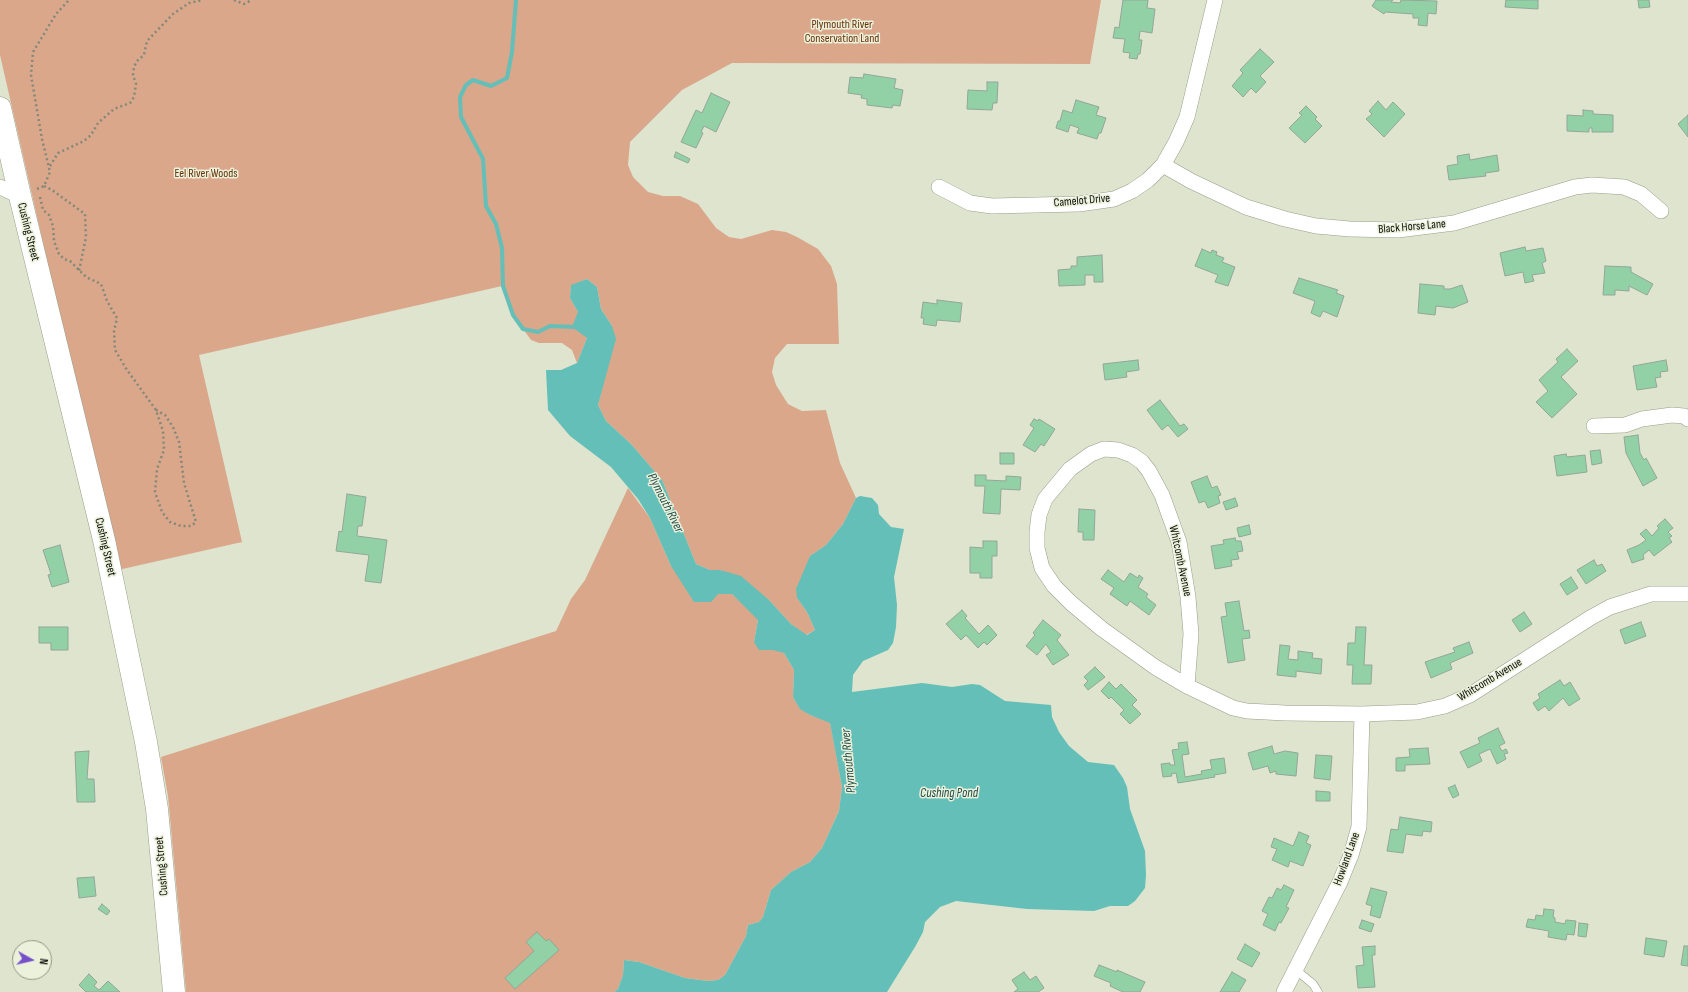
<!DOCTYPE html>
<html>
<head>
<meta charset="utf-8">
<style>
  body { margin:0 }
  #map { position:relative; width:1688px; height:992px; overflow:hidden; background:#dee4ce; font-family:"Sofia Sans Condensed",sans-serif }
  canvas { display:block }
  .north { position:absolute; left:12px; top:940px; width:40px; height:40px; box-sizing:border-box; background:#ebf1db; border:1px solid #919586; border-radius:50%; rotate:98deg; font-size:11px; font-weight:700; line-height:16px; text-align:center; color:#0b0c06 }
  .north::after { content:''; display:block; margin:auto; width:14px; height:18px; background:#7451ca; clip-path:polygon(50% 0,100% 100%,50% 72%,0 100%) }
</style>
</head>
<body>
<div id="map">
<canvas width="1688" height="992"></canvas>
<div class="north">N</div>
</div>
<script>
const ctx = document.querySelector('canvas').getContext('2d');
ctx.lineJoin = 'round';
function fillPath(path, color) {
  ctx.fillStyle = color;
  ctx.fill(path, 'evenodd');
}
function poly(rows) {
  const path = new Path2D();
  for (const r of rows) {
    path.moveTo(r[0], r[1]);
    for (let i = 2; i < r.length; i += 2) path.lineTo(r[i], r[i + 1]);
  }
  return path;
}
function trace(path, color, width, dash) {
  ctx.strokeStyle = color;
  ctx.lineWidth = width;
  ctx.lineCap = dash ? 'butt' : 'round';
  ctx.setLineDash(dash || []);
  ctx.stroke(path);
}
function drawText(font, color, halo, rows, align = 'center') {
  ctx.font = font + ' "Sofia Sans Condensed",sans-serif';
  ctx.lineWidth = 3;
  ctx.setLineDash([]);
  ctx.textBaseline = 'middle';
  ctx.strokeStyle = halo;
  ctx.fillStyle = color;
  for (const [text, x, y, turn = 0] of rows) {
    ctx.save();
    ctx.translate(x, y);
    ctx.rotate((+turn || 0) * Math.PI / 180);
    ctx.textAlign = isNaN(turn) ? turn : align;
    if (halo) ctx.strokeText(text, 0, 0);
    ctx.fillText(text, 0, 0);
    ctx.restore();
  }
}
fillPath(poly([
  [0,0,1101,0,1090,64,732,63,682,90,630,142,628,165,633,177,648,192,663,196,680,196,698,204,716,228,729,237,741,239,772,230,786,232,797,237,818,249,831,266,837,284,839,344,787,344,775,358,772,372,776,385,788,404,802,411,826,410,840,463,856,498,843,524,826,545,810,556,797,598,807,612,815,630,806,635,791,624,769,600,720,570,710,570,696,564,662,480,631,444,606,421,598,405,605,377,612,326,601,309,597,287,587,279,571,286,570,298,578,312,587,338,577,363,572,350,562,343,539,343,531,340,513,315,502,286,199,355,242,542,118,570,0,55],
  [628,488,650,518,671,566,717,594,732,594,754,614,758,620,754,642,784,653,794,670,793,697,800,708,810,715,830,722,842,787,839,811,822,848,810,862,791,872,771,890,763,917,759,922,748,925,746,936,725,975,718,980,708,981,685,978,639,962,624,960,623,975,618,989,614,992,186,992,168,796,161,757,556,631,571,599,585,580]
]), '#daa78b');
fillPath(poly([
  [587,279,597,287,601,309,612,326,616,339,598,405,606,421,631,444,662,480,696,564,710,570,720,570,741,576,769,600,791,624,807,635,815,630,807,612,797,598,796,589,810,556,826,545,843,524,856,498,860,496,872,498,878,505,879,514,891,527,904,529,894,577,897,605,896,627,893,643,888,650,863,661,853,675,852,692,922,683,952,687,972,684,980,685,1005,701,1051,705,1052,717,1059,732,1069,746,1088,762,1114,765,1123,778,1127,787,1130,809,1145,851,1146,875,1145,888,1135,901,1128,906,1110,906,1094,911,1027,909,956,901,940,907,925,922,923,932,915,947,887,992,614,992,618,989,623,975,624,960,639,962,685,978,708,981,718,980,725,975,746,936,748,925,759,922,763,917,771,890,791,872,810,862,822,848,839,811,842,787,830,723,810,715,800,709,793,697,794,670,784,653,773,650,759,650,754,642,758,620,732,594,718,594,711,602,694,602,671,566,650,518,638,499,611,467,570,436,548,410,546,370,561,370,577,363,587,338,572,327,578,312,570,298,571,285]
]), '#63bfb7');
trace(poly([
  [516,0,512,52,507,78,491,86,473,80,466,85,460,97,461,117,483,159,486,206,496,224,502,248,503,286,513,315,523,329,538,332,550,326,575,327]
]), '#63bfb7', 4);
const building = poly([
  [1123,0,1148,0,1147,8,1155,9,1152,33,1140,31,1139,40,1142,40,1140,54,1138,54,1137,59,1129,58,1130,53,1123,52,1125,39,1113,38,1115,27,1119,28,1123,0],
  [1376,0,1393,0,1391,2,1400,3,1401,0,1437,1,1436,14,1428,13,1427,26,1418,25,1419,18,1413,18,1413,14,1385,12,1384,14,1372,6,1376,0],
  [1506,0,1538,0,1538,9,1505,7,1506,0],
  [1638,0,1649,0,1650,7,1639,8,1638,0],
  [1260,49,1274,62,1260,76,1266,82,1256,93,1251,88,1243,97,1232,86,1243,73,1240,70,1260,49],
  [864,74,896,79,894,88,903,90,900,106,893,105,892,108,867,105,867,99,861,98,862,95,848,93,850,77,863,78,864,74],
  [987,82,998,82,997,103,993,103,992,110,967,109,968,90,987,91,987,82],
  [711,93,730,102,716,132,704,126,701,132,703,133,696,148,681,142,696,110,702,113,711,93],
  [1076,100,1099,107,1096,115,1106,118,1101,133,1099,133,1097,139,1077,133,1079,128,1070,125,1068,132,1056,128,1058,121,1060,121,1063,110,1072,113,1076,100],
  [1378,101,1386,110,1393,102,1405,114,1384,137,1366,119,1372,114,1369,111,1378,101],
  [1306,106,1317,117,1315,119,1322,126,1305,143,1289,128,1302,115,1299,113,1306,106],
  [1583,110,1593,111,1593,114,1613,115,1613,132,1592,132,1592,128,1589,128,1589,132,1567,131,1567,115,1583,116,1583,110],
  [1688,115,1688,137,1678,124,1688,115],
  [676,152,690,159,688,163,674,157,676,152],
  [1469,154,1470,160,1497,155,1499,171,1485,173,1486,176,1449,180,1447,166,1458,164,1457,156,1469,154],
  [1525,247,1526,251,1543,248,1546,261,1542,263,1545,273,1532,275,1534,281,1525,283,1523,272,1505,276,1500,253,1525,247],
  [1202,249,1211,253,1212,250,1217,252,1216,255,1224,258,1222,262,1235,267,1228,286,1215,282,1218,275,1195,266,1202,249],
  [1102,255,1103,282,1094,282,1094,275,1085,275,1085,285,1059,286,1058,270,1071,269,1071,266,1077,266,1077,257,1102,255],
  [1605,266,1631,267,1631,272,1653,284,1647,295,1629,286,1629,291,1615,290,1615,295,1603,295,1605,266],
  [1299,278,1338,290,1336,293,1344,296,1337,317,1323,311,1320,317,1311,313,1315,301,1293,293,1299,278],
  [1420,284,1444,286,1444,289,1450,289,1462,285,1468,302,1453,308,1436,306,1435,315,1418,313,1420,284],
  [937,300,962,303,960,322,937,320,936,326,923,324,924,318,921,318,923,302,937,304,937,300],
  [1567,349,1578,361,1561,377,1577,394,1552,418,1536,402,1548,391,1539,380,1558,362,1556,359,1567,349],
  [1138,360,1139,370,1126,372,1127,377,1105,380,1103,364,1138,360],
  [1666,360,1668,371,1660,372,1661,377,1655,378,1657,387,1637,390,1633,366,1666,360],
  [1160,400,1180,426,1184,424,1188,429,1178,437,1168,425,1162,430,1147,410,1160,400],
  [1034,419,1038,421,1039,419,1055,429,1044,446,1041,444,1035,452,1023,445,1034,428,1030,425,1034,419],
  [1638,435,1640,453,1644,460,1646,458,1657,478,1643,486,1626,453,1624,437,1638,435],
  [1600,450,1602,463,1592,465,1590,451,1600,450],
  [1000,453,1014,453,1014,464,1000,464,1000,453],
  [1566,454,1567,457,1585,455,1587,472,1557,476,1554,456,1566,454],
  [975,475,986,475,986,480,1006,481,1006,476,1021,477,1020,490,1001,489,1000,514,983,513,985,486,975,486,975,475],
  [1207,476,1212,488,1217,486,1221,495,1218,496,1220,503,1208,508,1205,501,1199,503,1191,482,1207,476],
  [347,494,366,497,362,526,358,526,357,536,387,540,381,583,365,581,369,555,336,551,339,531,342,532,347,494],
  [1235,498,1238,506,1226,510,1223,502,1235,498],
  [1079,509,1095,510,1094,540,1083,540,1083,532,1078,532,1079,509],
  [1665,519,1673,528,1668,532,1672,536,1669,538,1672,542,1654,556,1649,550,1643,555,1644,559,1632,563,1627,550,1639,545,1646,540,1640,534,1646,529,1652,536,1659,528,1657,526,1665,519],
  [1249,525,1251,534,1239,537,1237,528,1249,525],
  [1235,538,1236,541,1241,541,1243,551,1237,552,1239,559,1231,560,1232,566,1215,569,1211,546,1224,544,1223,540,1235,538],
  [983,541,997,541,997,556,992,556,992,578,980,578,980,573,970,573,970,547,983,548,983,541],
  [60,545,69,582,52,587,48,575,51,574,43,550,60,545],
  [1594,560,1597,566,1602,564,1606,571,1586,584,1577,570,1594,560],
  [1108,570,1124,582,1130,573,1138,578,1139,575,1143,578,1138,587,1148,594,1146,597,1156,605,1149,615,1130,601,1127,606,1110,594,1114,588,1101,579,1108,570],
  [1571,577,1578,588,1567,595,1560,584,1571,577],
  [1239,601,1244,631,1249,630,1250,638,1242,639,1245,660,1228,663,1221,617,1227,616,1225,603,1239,601],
  [962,610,967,616,965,618,979,634,988,625,997,635,987,645,984,642,978,648,966,635,961,640,946,624,962,610],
  [1524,612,1532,624,1520,632,1512,620,1524,612],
  [1043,620,1061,635,1057,640,1069,655,1053,665,1046,655,1051,652,1046,644,1037,655,1026,646,1035,635,1033,633,1043,620],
  [1641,622,1646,636,1625,644,1620,630,1641,622],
  [39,627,68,627,68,650,51,650,51,643,39,643,39,627],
  [1356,627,1366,627,1364,665,1372,665,1371,684,1352,684,1353,665,1347,665,1348,643,1355,643,1356,627],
  [1469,642,1473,653,1450,663,1452,669,1431,678,1425,662,1455,652,1453,648,1469,642],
  [1280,645,1290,646,1288,659,1298,660,1298,651,1313,653,1312,658,1322,659,1321,674,1296,671,1296,677,1277,675,1280,645],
  [1095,667,1105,677,1088,690,1084,685,1088,681,1084,677,1095,667],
  [1560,680,1564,686,1570,682,1580,699,1569,706,1563,698,1549,711,1545,706,1538,711,1533,703,1540,698,1538,694,1560,680],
  [1109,682,1116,689,1121,684,1137,700,1132,705,1141,714,1130,724,1120,714,1124,710,1111,697,1109,699,1101,691,1109,682],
  [1498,728,1505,743,1499,746,1502,751,1506,749,1508,753,1504,754,1506,759,1497,764,1490,749,1479,754,1482,761,1468,768,1460,752,1480,743,1478,738,1498,728],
  [1187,742,1189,754,1182,755,1185,777,1202,774,1201,771,1212,769,1210,760,1224,758,1226,773,1214,775,1215,777,1178,783,1176,773,1171,774,1172,776,1163,777,1161,764,1170,763,1170,765,1175,765,1172,750,1179,749,1178,743,1187,742],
  [1272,746,1274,754,1285,751,1298,753,1296,776,1276,774,1276,771,1270,773,1268,766,1253,770,1248,753,1272,746],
  [1428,748,1430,764,1405,765,1405,771,1396,771,1396,758,1410,757,1409,749,1428,748],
  [89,751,87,779,94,779,95,802,77,802,75,752,89,751],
  [1316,755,1332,756,1330,780,1314,778,1316,755],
  [1455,785,1459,795,1453,798,1448,788,1455,785],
  [1316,791,1330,792,1330,801,1316,801,1316,791],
  [1400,817,1432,822,1431,832,1423,831,1422,836,1406,834,1403,853,1387,851,1391,829,1398,830,1400,817],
  [1299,832,1309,836,1306,843,1311,845,1303,866,1290,861,1288,867,1272,860,1277,849,1271,847,1274,838,1293,846,1299,832],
  [94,877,96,896,79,898,77,878,94,877],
  [1284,885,1294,890,1286,907,1289,908,1281,923,1279,922,1275,931,1263,925,1268,914,1262,911,1269,897,1272,898,1277,888,1281,890,1284,885],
  [1371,888,1387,892,1380,918,1370,915,1372,906,1366,904,1371,888],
  [102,904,110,911,107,915,98,909,102,904],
  [1544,909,1554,910,1553,917,1555,918,1555,922,1565,924,1566,920,1576,921,1574,935,1567,934,1566,940,1548,937,1549,931,1526,927,1528,919,1535,920,1536,915,1543,916,1544,909],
  [1362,920,1374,924,1371,932,1359,928,1362,920],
  [1579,923,1588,924,1586,937,1578,936,1579,923],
  [537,932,546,941,549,939,559,950,515,989,505,978,534,951,526,942,537,932],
  [1646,938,1667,941,1664,957,1644,954,1646,938],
  [1245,944,1260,953,1252,967,1237,959,1245,944],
  [1375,946,1375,955,1372,955,1375,987,1358,988,1356,966,1364,965,1362,947,1375,946],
  [1684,946,1688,946,1688,966,1681,965,1684,946],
  [1099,965,1117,972,1117,970,1145,982,1140,992,1123,992,1110,986,1111,983,1094,976,1099,965],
  [1024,972,1030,980,1036,976,1044,988,1038,992,1014,992,1018,989,1012,980,1024,972],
  [1232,972,1246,980,1239,992,1220,992,1232,972],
  [89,974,97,982,94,986,99,990,108,981,120,992,86,992,79,985,89,974]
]);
fillPath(building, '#92d1a6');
trace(building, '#92a698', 1);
const lane = poly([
  [1296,970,1313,984,1318,992]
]);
const street = poly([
  [1163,165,1191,181,1246,207,1285,219,1316,226,1350,229,1398,230,1454,223,1575,187,1592,185,1624,187,1641,194,1661,211],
  [0,187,20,196],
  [939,187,970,203,992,206,1079,204,1114,199,1132,191,1148,180,1163,165,1176,142,1187,117,1215,0],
  [1594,426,1625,425,1642,419,1672,415,1684,416,1688,419],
  [1187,686,1191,634,1188,597,1179,542,1162,495,1149,471,1142,462,1132,455,1118,450,1104,449,1091,454,1070,469,1045,499,1039,515,1037,532,1037,548,1042,568,1054,586,1071,603,1102,629,1155,667,1187,686,1233,708,1247,711,1285,713,1362,714,1417,712,1445,706,1470,695,1590,618,1610,607,1651,594,1688,594],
  [1284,992,1340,882,1351,855,1359,827,1362,714]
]);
const secondary = poly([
  [0,108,20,196,104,540,146,742,157,809,174,992]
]);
trace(lane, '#989e89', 9);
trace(street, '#989e89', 16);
trace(secondary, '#989e89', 23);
trace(poly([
  [234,0,244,4,252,0],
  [50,166,58,153,84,141,91,135,98,123,114,109,130,103,134,97,136,84,133,75,134,67,137,61,144,55,147,41,173,14,189,3,203,0],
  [44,186,52,190,85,214,86,237,79,271],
  [37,189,44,186,50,172,42,139,31,75,33,52,56,14,69,0],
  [40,197,43,210,49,215,53,226,54,241,59,254,64,259,70,261,86,277,101,284,107,301,117,318,114,331,115,350,127,370,156,410,163,431,164,450,157,469,155,492,162,512,170,522,181,526,191,526,196,522,184,483,179,442,173,427,165,415,156,410]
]), '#848879', 2.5, [2, 3]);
trace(lane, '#fff', 8);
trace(street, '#fff', 15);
trace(secondary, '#fff', 22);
drawText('12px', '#662e04', '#ebf1db', [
  ["Plymouth River",842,25],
  ["Conservation Land",842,39],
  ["Eel River Woods",206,174]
]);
drawText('12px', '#0b0c06', '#ebf1db', [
  ["Camelot Drive",1082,201,-5],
  ["Black Horse Lane",1412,227,-5],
  ["Cushing Street",28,232,76],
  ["Cushing Street",105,547,77],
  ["Whitcomb Avenue",1180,561,78],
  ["Whitcomb Avenue",1490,680,-31],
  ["Howland Lane",1347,859,-70],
  ["Cushing Street",162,866,-95]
]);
drawText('italic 13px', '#214b48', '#ebf1db', [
  ["Plymouth River",665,503,63],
  ["Plymouth River",849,761,-95],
  ["Cushing Pond",949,794]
]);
</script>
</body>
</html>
